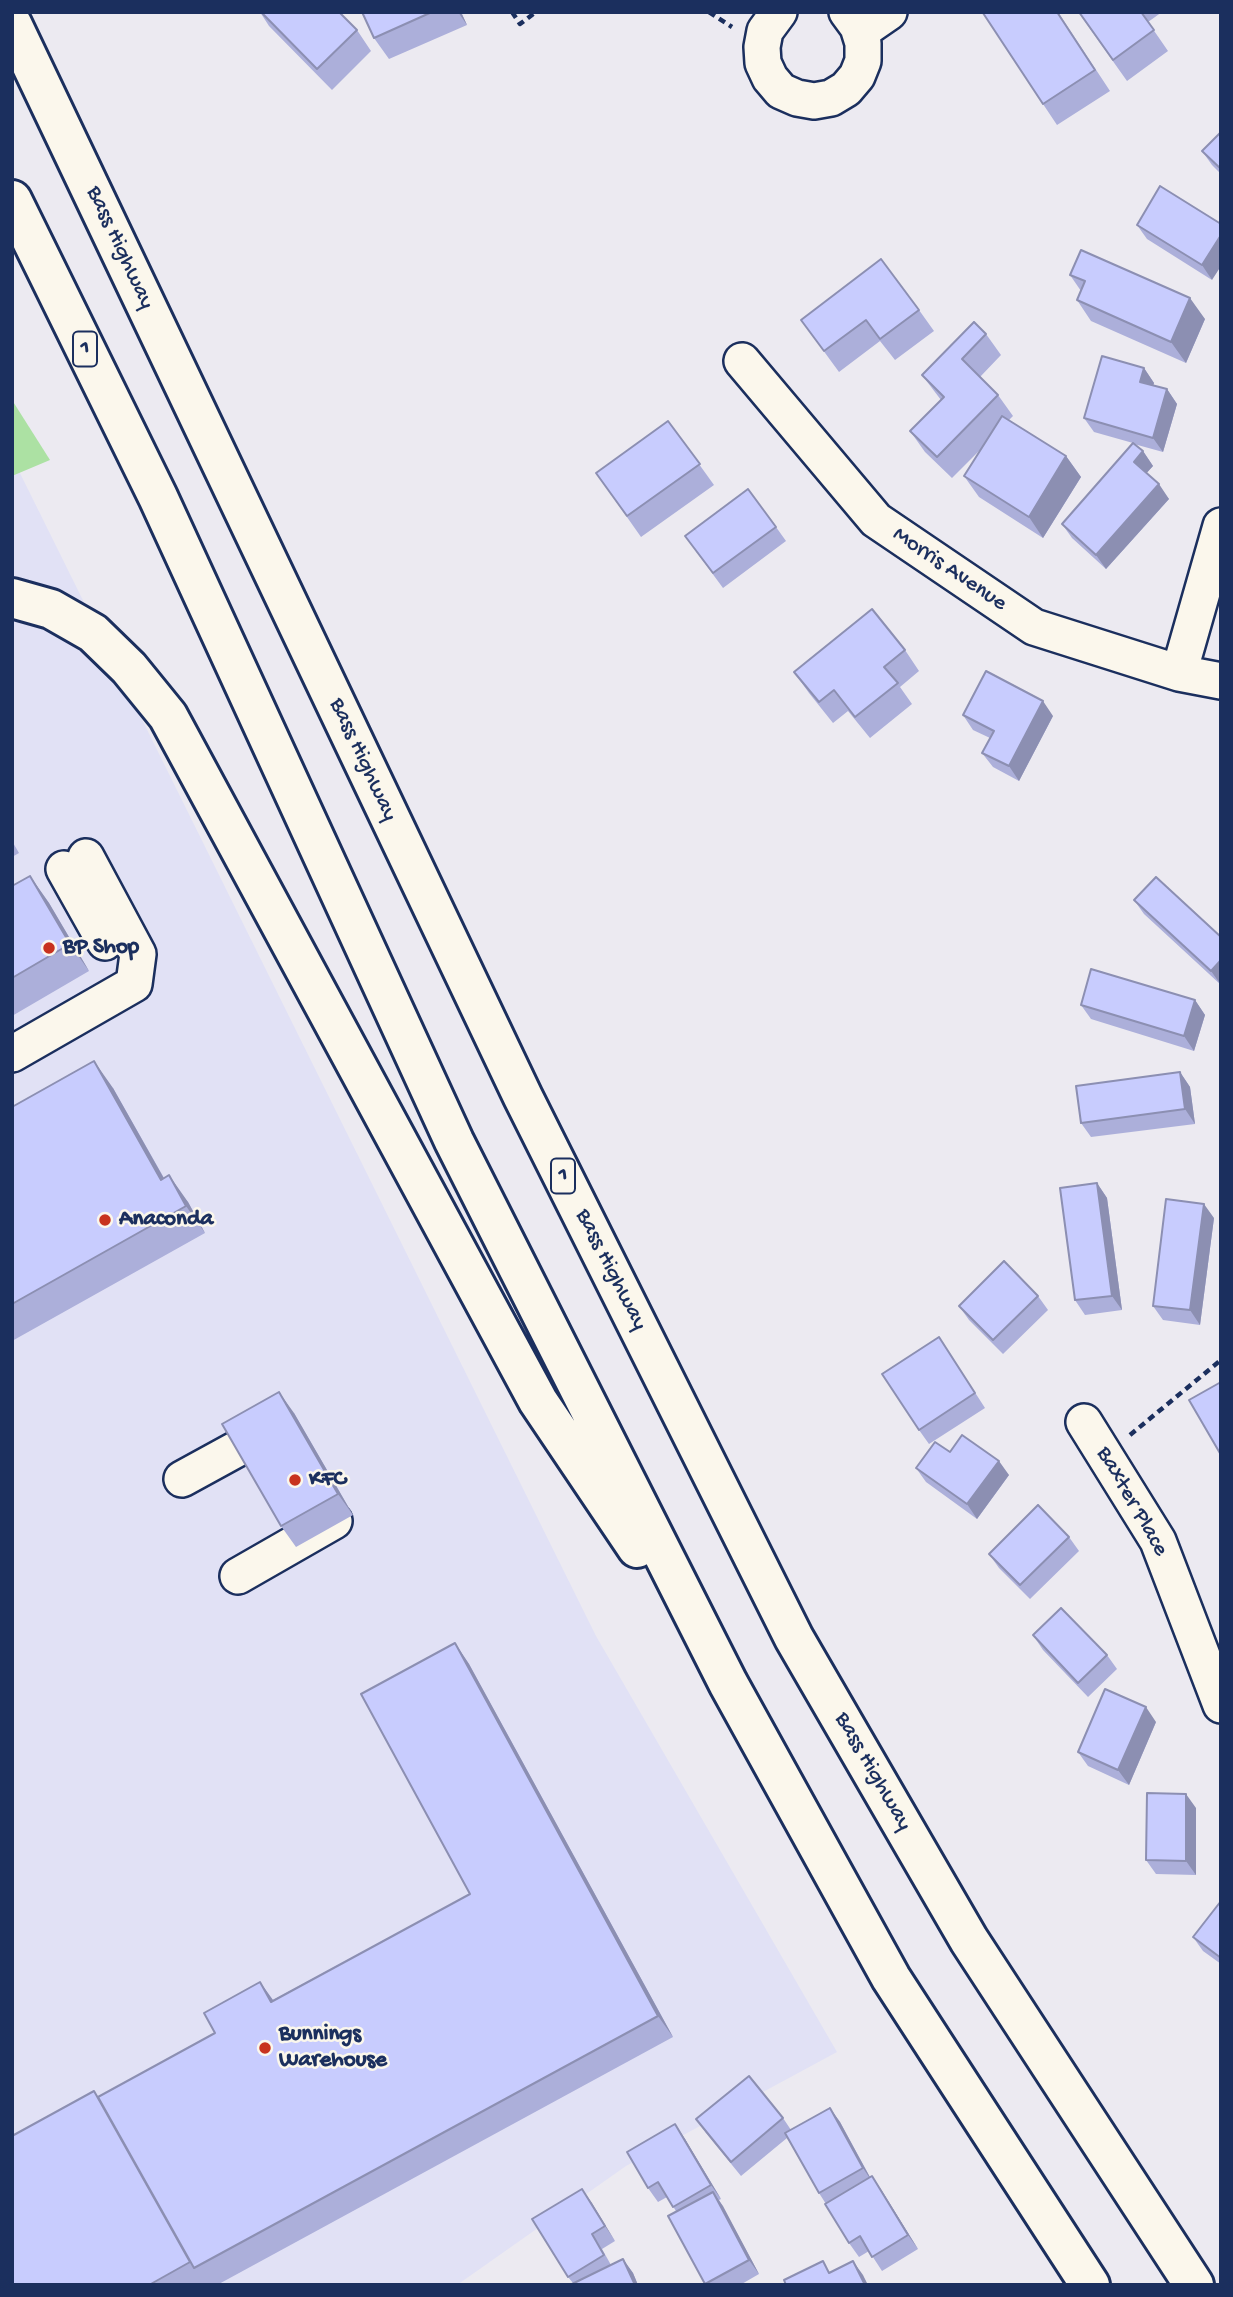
<!DOCTYPE html>
<html>
<head>
<meta charset="utf-8">
<style>
  body { margin:0 }
  #map { position:relative; width:1233px; height:2297px; overflow:hidden; background:#eceaf1; font-family:"Gochi Hand",sans-serif }
  canvas { display:block }
  .frame { position:absolute; inset:0; border:14px solid #1b2f5e; pointer-events:none }
</style>
</head>
<body>
<div id="map">
<canvas width="1233" height="2297"></canvas>
<div class="frame"></div>
</div>
<script>
const ctx = document.querySelector('canvas').getContext('2d');
ctx.lineJoin = 'round';
function fillPath(path, color) {
  ctx.fillStyle = color;
  ctx.fill(path, 'evenodd');
}
function poly(rows) {
  const path = new Path2D();
  for (const r of rows) {
    path.moveTo(r[0], r[1]);
    for (let i = 2; i < r.length; i += 2) path.lineTo(r[i], r[i + 1]);
  }
  return path;
}
function trace(path, color, width, dash) {
  ctx.strokeStyle = color;
  ctx.lineWidth = width;
  ctx.lineCap = dash ? 'butt' : 'round';
  ctx.setLineDash(dash || []);
  ctx.stroke(path);
}
function drawText(font, color, halo, rows, align = 'center') {
  ctx.font = font + ' "Gochi Hand",sans-serif';
  ctx.lineWidth = 5;
  ctx.setLineDash([]);
  ctx.textBaseline = 'middle';
  ctx.strokeStyle = halo;
  ctx.fillStyle = color;
  for (const [text, x, y, turn = 0] of rows) {
    ctx.save();
    ctx.translate(x, y);
    ctx.rotate((+turn || 0) * Math.PI / 180);
    ctx.textAlign = isNaN(turn) ? turn : align;
    if (halo) ctx.strokeText(text, 0, 0);
    ctx.fillText(text, 0, 0);
    ctx.restore();
  }
}
fillPath(poly([
  [12,457,596,1636,837,2052,626,2166,457,2285,12,2285]
]), '#e1e1f5');
fillPath(poly([
  [12,400,50,460,12,476]
]), '#ace1a3');
const minor = poly([
  [779,12,765,31,762,47,763,63,770,78,781,91,797,98,814,101,831,98,846,89,857,76,863,61,863,43,858,27,847,12],
  [860,32,889,12],
  [742,361,876,520,1034,627,1179,673,1221,681],
  [1179,673,1221,526],
  [64,869,105,942],
  [12,1054,134,984,138,954,86,857],
  [1084,1422,1158,1541,1221,1705],
  [182,1479,277,1427],
  [238,1576,334,1521]
]);
const highway = poly([
  [12,24,523,1097,794,1638,969,1940,1194,2285],
  [12,200,158,497,454,1141,728,1683,891,1978,1090,2285],
  [12,598,51,609,93,633,129,668,168,716,538,1401,637,1548]
]);
trace(minor, '#1b2f5e', 40);
trace(highway, '#1b2f5e', 44);
trace(poly([
  [512,12,520,24,536,12],
  [709,12,732,27],
  [1130,1435,1221,1360]
]), '#1b2f5e', 4.5, [7, 5]);
trace(minor, '#fbf7ec', 35);
trace(highway, '#fbf7ec', 38);
fillPath(poly([
  [260,12,339,12,357,30,371,51,332,90,269,26],
  [362,12,461,12,467,25,389,59,374,38],
  [1058,12,1110,91,1057,125,1043,104],
  [1078,12,1162,12,1148,22,1168,51,1127,81],
  [1221,132,1221,174,1212,165,1202,151],
  [1160,186,1212,280,1147,239,1137,225],
  [1070,275,1205,319,1186,363,1091,321,1077,300,1081,291],
  [919,310,934,331,895,360,880,341,839,372,801,320],
  [986,334,1001,355,980,377,998,395,1013,416,1009,420,1066,456,1081,477,1043,538,979,497,964,476,982,448,952,478,925,452,910,431,941,400,922,375],
  [1144,368,1154,383,1153,385,1167,389,1177,404,1163,452,1134,444,1143,451,1153,466,1146,473,1169,499,1106,569,1072,538,1062,524,1133,443,1094,432,1084,418],
  [668,421,714,485,641,537,596,473],
  [776,527,786,541,723,588,695,550],
  [905,650,919,671,900,687,912,704,870,738,848,711,833,723,809,693,794,672],
  [963,715,1053,716,1019,781,993,767,982,753,990,738,973,730],
  [12,841,19,853,12,857],
  [30,876,49,903,89,971,12,1016,12,886],
  [1134,900,1221,937,1221,985,1144,914],
  [1195,1000,1205,1015,1194,1051,1091,1019,1081,1005],
  [1180,1072,1190,1087,1195,1124,1091,1137,1081,1123],
  [113,1088,164,1178,188,1202,205,1233,12,1341,12,1107],
  [1097,1183,1107,1198,1122,1310,1085,1315,1075,1300],
  [1214,1218,1200,1325,1163,1320,1153,1306],
  [1038,1296,1048,1310,1003,1354,969,1320,959,1306],
  [949,1352,985,1408,929,1444,919,1430],
  [294,1413,353,1515,296,1547,281,1526],
  [950,1452,1009,1475,977,1519,926,1482,916,1468],
  [1069,1537,1079,1551,1030,1599,999,1568,989,1554],
  [1033,1635,1107,1655,1117,1669,1088,1697,1043,1650],
  [455,1643,469,1664,673,2037,217,2285,12,2285,94,2091,98,2097,215,2033,260,1982,273,2000,470,1894],
  [1156,1722,1129,1785,1088,1766,1078,1752],
  [1196,1808,1196,1875,1156,1874,1146,1860],
  [1221,1901,1221,1964,1203,1951,1193,1937],
  [830,2108,840,2122,870,2177,872,2176,882,2191,918,2249,882,2271,869,2251,859,2257,849,2243,826,2204,819,2193,787,2138,741,2176,706,2133,696,2119,783,2118,791,2130],
  [675,2124,685,2139,721,2199,719,2200,759,2274,740,2285,706,2285,668,2216,676,2211,667,2197,658,2202,648,2188],
  [582,2189,615,2241,602,2249,611,2265,623,2259,633,2273,638,2285,572,2285,573,2283,568,2277]
]), '#acafda');
fillPath(poly([
  [458,12,461,12,467,25],
  [1221,235,1221,266,1212,280,1202,265],
  [1190,298,1205,319,1186,363,1171,342],
  [1144,368,1154,383,1150,396,1140,382],
  [1167,389,1177,404,1163,452,1153,438],
  [1143,451,1153,466,1144,476,1134,462],
  [1066,456,1081,477,1043,538,1029,517],
  [1159,484,1169,499,1106,569,1096,555],
  [1043,701,1053,716,1019,781,1009,766],
  [30,876,49,903,89,971,70,944],
  [1221,960,1221,985,1211,971],
  [1195,1000,1205,1015,1194,1051,1184,1036],
  [94,1061,113,1088,180,1207,161,1180],
  [1180,1072,1190,1087,1195,1124,1185,1109],
  [169,1175,188,1202,205,1233,186,1206],
  [1097,1183,1107,1198,1122,1310,1112,1296],
  [1204,1204,1214,1218,1200,1325,1190,1310],
  [279,1392,294,1413,353,1515,338,1494],
  [999,1461,1009,1475,977,1519,967,1504],
  [455,1643,469,1664,673,2037,658,2016],
  [1146,1707,1156,1722,1129,1785,1118,1770],
  [1186,1794,1196,1808,1196,1875,1186,1861],
  [260,1982,275,2003,271,2002],
  [830,2108,840,2122,873,2183,863,2168],
  [675,2124,685,2139,721,2199,711,2185],
  [872,2176,882,2191,918,2249,908,2235],
  [582,2189,592,2203,615,2241,605,2226],
  [713,2192,723,2206,759,2274,749,2260],
  [623,2259,633,2273,638,2285,635,2285],
  [853,2261,863,2275,868,2285,865,2285]
]), '#8c8fb2');
const building = poly([
  [261,12,339,12,357,30,317,69,261,12],
  [362,12,432,12,374,38,362,12],
  [984,12,1057,12,1095,70,1043,104,983,13,984,12],
  [1079,12,1141,12,1154,30,1113,60,1079,12],
  [1221,132,1221,169,1202,151,1221,132],
  [1160,186,1221,224,1221,235,1202,265,1137,225,1160,186],
  [1081,250,1190,298,1171,342,1077,300,1085,281,1070,275,1081,250],
  [881,259,919,310,880,339,866,320,824,351,801,320,881,259],
  [974,322,986,334,962,359,998,395,937,457,910,431,944,397,922,375,974,322],
  [1102,356,1144,368,1140,382,1167,389,1153,438,1084,418,1102,356],
  [1002,416,1066,456,1029,517,964,476,1002,416],
  [668,421,700,464,627,516,596,473,668,421],
  [1133,443,1143,451,1134,462,1159,484,1096,555,1062,524,1133,443],
  [748,489,776,527,713,573,685,536,748,489],
  [872,609,905,650,884,667,898,683,855,717,834,690,819,702,794,672,872,609],
  [986,671,1043,701,1009,766,982,753,994,731,963,715,986,671],
  [30,876,70,944,12,978,12,886,30,876],
  [1156,877,1221,937,1221,960,1211,971,1134,900,1156,877],
  [1091,969,1195,1000,1184,1036,1081,1005,1091,969],
  [94,1061,161,1180,169,1175,186,1206,12,1304,12,1107,94,1061],
  [1180,1072,1185,1109,1081,1123,1076,1086,1180,1072],
  [1097,1183,1112,1296,1075,1300,1060,1188,1097,1183],
  [1166,1199,1204,1204,1190,1310,1153,1306,1166,1199],
  [1004,1261,1038,1296,993,1340,959,1306,1004,1261],
  [939,1337,975,1393,919,1430,882,1374,939,1337],
  [1221,1382,1221,1455,1189,1400,1221,1382],
  [279,1392,338,1494,281,1526,222,1424,279,1392],
  [962,1435,999,1461,967,1504,916,1468,935,1442,950,1452,962,1435],
  [1038,1505,1069,1537,1020,1585,989,1554,1038,1505],
  [1061,1608,1107,1655,1078,1683,1033,1635,1061,1608],
  [455,1643,658,2016,194,2268,98,2097,215,2033,204,2013,260,1982,271,2002,470,1894,361,1694,455,1643],
  [1105,1689,1146,1707,1118,1770,1078,1752,1105,1689],
  [1147,1793,1186,1794,1186,1861,1146,1860,1147,1793],
  [1221,1901,1221,1958,1193,1937,1221,1901],
  [749,2076,783,2118,731,2162,696,2119,749,2076],
  [94,2091,190,2262,149,2285,12,2285,12,2136,94,2091],
  [830,2108,863,2168,819,2193,785,2133,830,2108],
  [675,2124,711,2185,673,2207,658,2182,648,2188,627,2152,675,2124],
  [872,2176,908,2235,872,2257,860,2236,849,2243,825,2204,872,2176],
  [582,2189,605,2226,592,2234,604,2255,568,2277,532,2219,582,2189],
  [713,2192,749,2260,705,2284,668,2216,713,2192],
  [623,2259,635,2285,572,2285,572,2284,623,2259],
  [823,2261,829,2273,853,2261,865,2285,786,2285,784,2280,823,2261]
]);
fillPath(building, '#c8ccfe');
trace(building, '#8c8fb2', 2);
for (const [x, y, r, color] of [
  [49,948,7,"#c8321e"],
  [105,1220,7,"#c8321e"],
  [295,1480,7,"#c8321e"],
  [265,2048,7,"#c8321e"]
]) {
  const dot = new Path2D();
  dot.arc(x, y, r, 0, 2 * Math.PI);
  ctx.fillStyle = color;
  ctx.fill(dot);
  trace(dot, '#fbf7ec', 2.5);
}
for (const [x, y, w] of [
  [85,349,24],
  [563,1176,24]
]) {
  const box = new Path2D();
  box.roundRect(x - w / 2, y - 17.5, w, 35, 5);
  ctx.fillStyle = '#fbf7ec';
  ctx.fill(box);
  trace(box, '#1b2f5e', 2);
}
drawText('bold 21px', '#1b2f5e', null, [
  ["1",85,349],
  ["1",563,1176]
]);
drawText('23px', '#1b2f5e', '#fbf7ec', [
  ["Bass Highway",119,248,65],
  ["Morris Avenue",949,570,34],
  ["Bass Highway",362,760,65],
  ["Bass Highway",610,1270,63],
  ["Baxter Place",1131,1502,60],
  ["Bass Highway",872,1772,60]
]);
drawText('bold 23px', '#1b2f5e', '#fbf7ec', [
  ["BP Shop",63,948],
  ["Anaconda",119,1220],
  ["KFC",309,1480],
  ["Bunnings",279,2035],
  ["Warehouse",279,2061]
], 'left');
</script>
</body>
</html>
